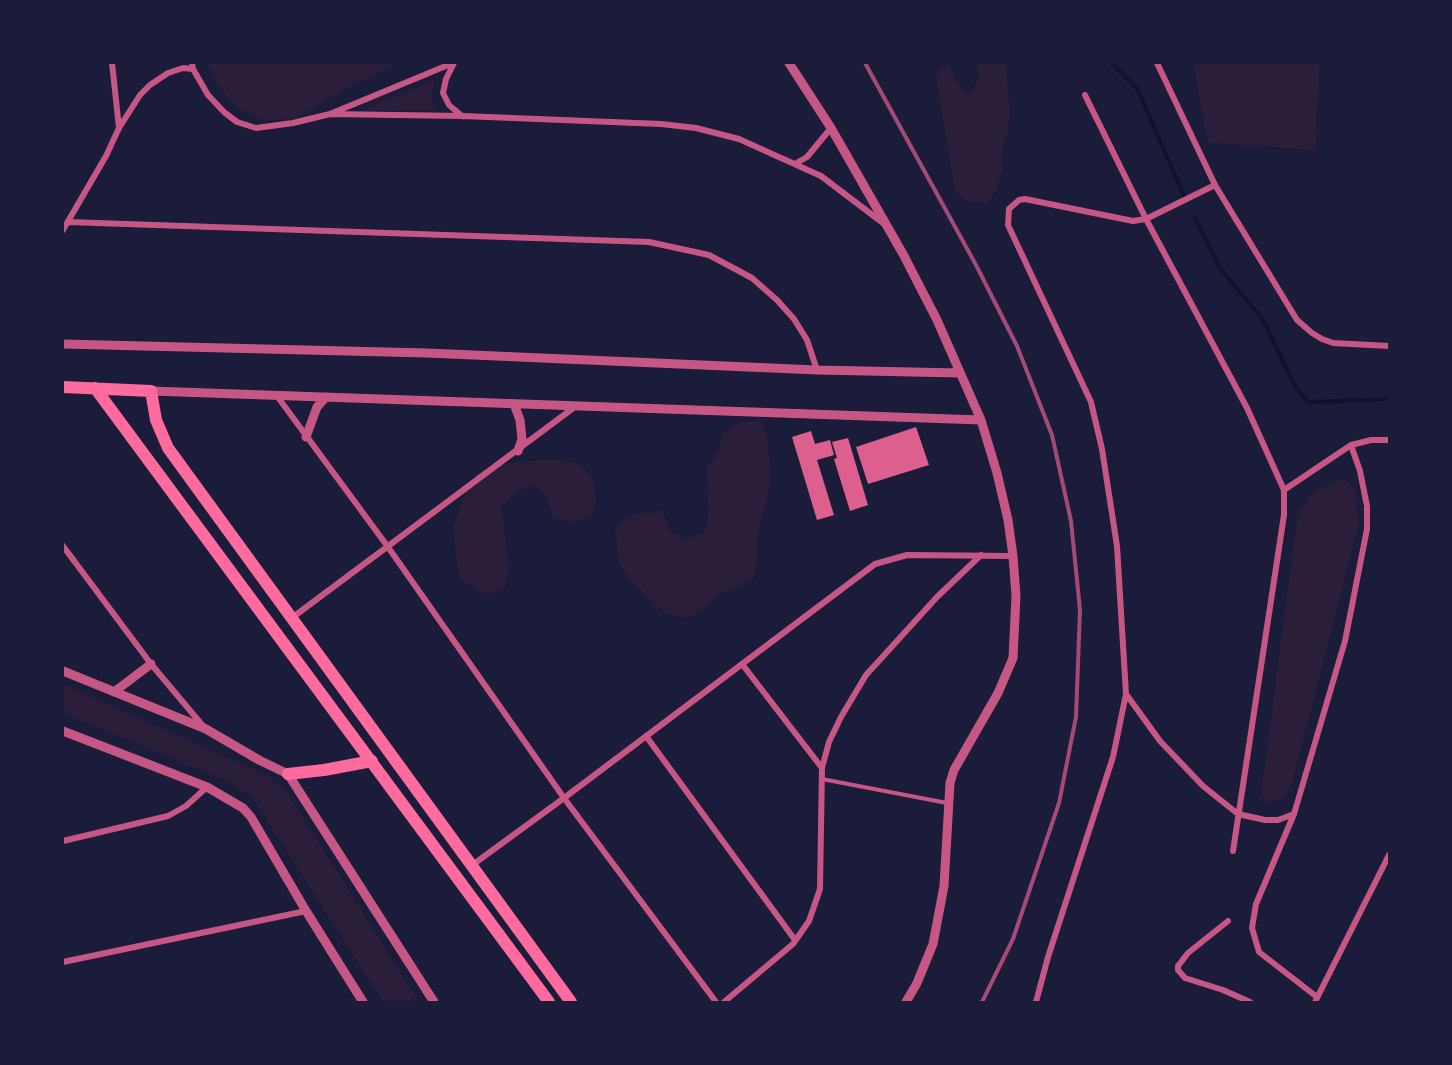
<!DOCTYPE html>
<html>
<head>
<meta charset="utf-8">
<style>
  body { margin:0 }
  #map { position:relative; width:1452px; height:1065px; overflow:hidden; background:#1b1b3a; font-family:"Exo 2",sans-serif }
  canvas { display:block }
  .frame { position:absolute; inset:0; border:64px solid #1b1b3a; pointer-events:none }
</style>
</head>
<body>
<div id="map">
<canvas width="1452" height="1065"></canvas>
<div class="frame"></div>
</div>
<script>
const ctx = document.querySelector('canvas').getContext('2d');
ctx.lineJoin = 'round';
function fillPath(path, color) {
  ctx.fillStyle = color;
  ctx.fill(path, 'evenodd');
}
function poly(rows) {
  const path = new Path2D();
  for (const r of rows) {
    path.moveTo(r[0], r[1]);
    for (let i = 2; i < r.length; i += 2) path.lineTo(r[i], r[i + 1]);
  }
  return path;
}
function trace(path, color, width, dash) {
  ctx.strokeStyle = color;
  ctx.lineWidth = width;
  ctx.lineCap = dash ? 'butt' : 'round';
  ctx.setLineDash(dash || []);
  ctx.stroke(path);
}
fillPath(poly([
  [207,63,399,63,352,85,296,118,264,121,237,107,219,87],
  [948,63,949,63,956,81,968,96,979,80,976,63,1006,63,1010,111,1008,132,1002,150,1002,170,997,188,987,204,967,202,955,191,936,76],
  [1193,63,1320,63,1315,150,1208,143],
  [434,80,431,100,436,110,364,110],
  [760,420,768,440,771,482,757,537,757,561,753,580,716,596,703,610,686,618,664,612,630,580,619,563,615,530,622,518,663,510,669,530,685,540,705,532,709,513,706,469,719,452,722,434,739,423],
  [537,460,561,460,580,464,593,477,596,498,592,516,572,522,553,518,548,498,534,485,517,492,501,506,509,569,505,587,488,595,461,580,458,569,453,528,466,490,476,474,496,465],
  [1345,478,1355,490,1359,523,1292,783,1286,795,1275,801,1266,802,1261,794,1297,518,1309,496,1327,485],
  [63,684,268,776,288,794,419,1002,383,1002,253,798,232,783,63,713]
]), '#2a1e3b');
trace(poly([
  [1112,63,1137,88,1184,196],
  [1195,218,1220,268,1263,320,1297,390,1309,402,1389,399]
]), '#12122b', 4);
fillPath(poly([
  [916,427,929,465,868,484,856,447],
  [811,431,815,444,830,440,834,455,817,460,834,515,817,520,792,437],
  [848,438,868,505,850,511,834,459,837,458,832,442]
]), '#dd5f8e');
trace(poly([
  [822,779,947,803]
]), '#c65784', 4);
trace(poly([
  [112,63,119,128],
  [454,63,446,79,443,93,449,105,462,116],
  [1157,63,1215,185,1297,320,1312,333,1322,339,1333,343,1389,346],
  [193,69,208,95,224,112,237,122,256,128,293,123,330,114,453,63],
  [1085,95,1146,219,1247,408,1284,490,1284,515,1233,851],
  [330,114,463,116,661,124,696,128,739,139,821,176,883,223],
  [795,164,807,157,831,128],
  [1215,185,1146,219,1133,221,1025,199,1019,200,1009,209,1008,225,1091,402,1102,449,1117,546,1126,694,1160,741,1203,786,1238,814,1265,820,1278,820,1294,814],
  [68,222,649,242,709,255,752,278,777,300,794,319,807,340,817,370],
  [63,230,106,156,119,128,140,95,150,85,168,73,183,68,193,69,192,63],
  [277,396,388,547,564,798,716,1002],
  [1284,490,1351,445,1371,440,1389,440],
  [63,546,151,664,203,726],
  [293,617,576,406],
  [742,664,822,768],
  [646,736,795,940],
  [63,841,168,816,186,806,207,787],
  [471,866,564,798,875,564,907,555,1013,556],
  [1228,921,1188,953,1178,966,1178,970,1185,978,1223,990,1250,1002],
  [63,962,306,911],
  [1317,997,1259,952,1252,928,1256,904,1294,814,1345,641,1367,529,1367,506,1360,471,1351,445],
  [724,1002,793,944,809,921,820,889,822,768,829,742,841,717,866,675,937,597,981,555],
  [1036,1002,1048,957,1113,757,1126,694],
  [1315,1002,1389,855]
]), '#c65784', 6);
trace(poly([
  [789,63,831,128,903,254,937,320,981,420,997,473,1008,520,1013,556,1016,596,1013,658,998,693,954,770,950,783,944,886,933,944,917,983,906,1002],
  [63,344,427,353,817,370,960,373],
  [151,391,981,420],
  [514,404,520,420,522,439,518,451],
  [306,437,317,407,326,397],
  [63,671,206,729,259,760,288,774,434,1002],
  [114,692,151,664],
  [63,731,207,787,243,808,251,817,306,911,363,1002]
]), '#c65784', 9);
trace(poly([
  [63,387,151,391,156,420,168,448,571,1002],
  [95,388,549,1002],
  [288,774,324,770,372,761]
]), '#ff6b9d', 12);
trace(poly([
  [865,63,976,265,1017,346,1052,435,1071,521,1080,610,1076,717,1059,803,1013,939,982,1002]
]), '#a44b75', 4);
</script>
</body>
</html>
